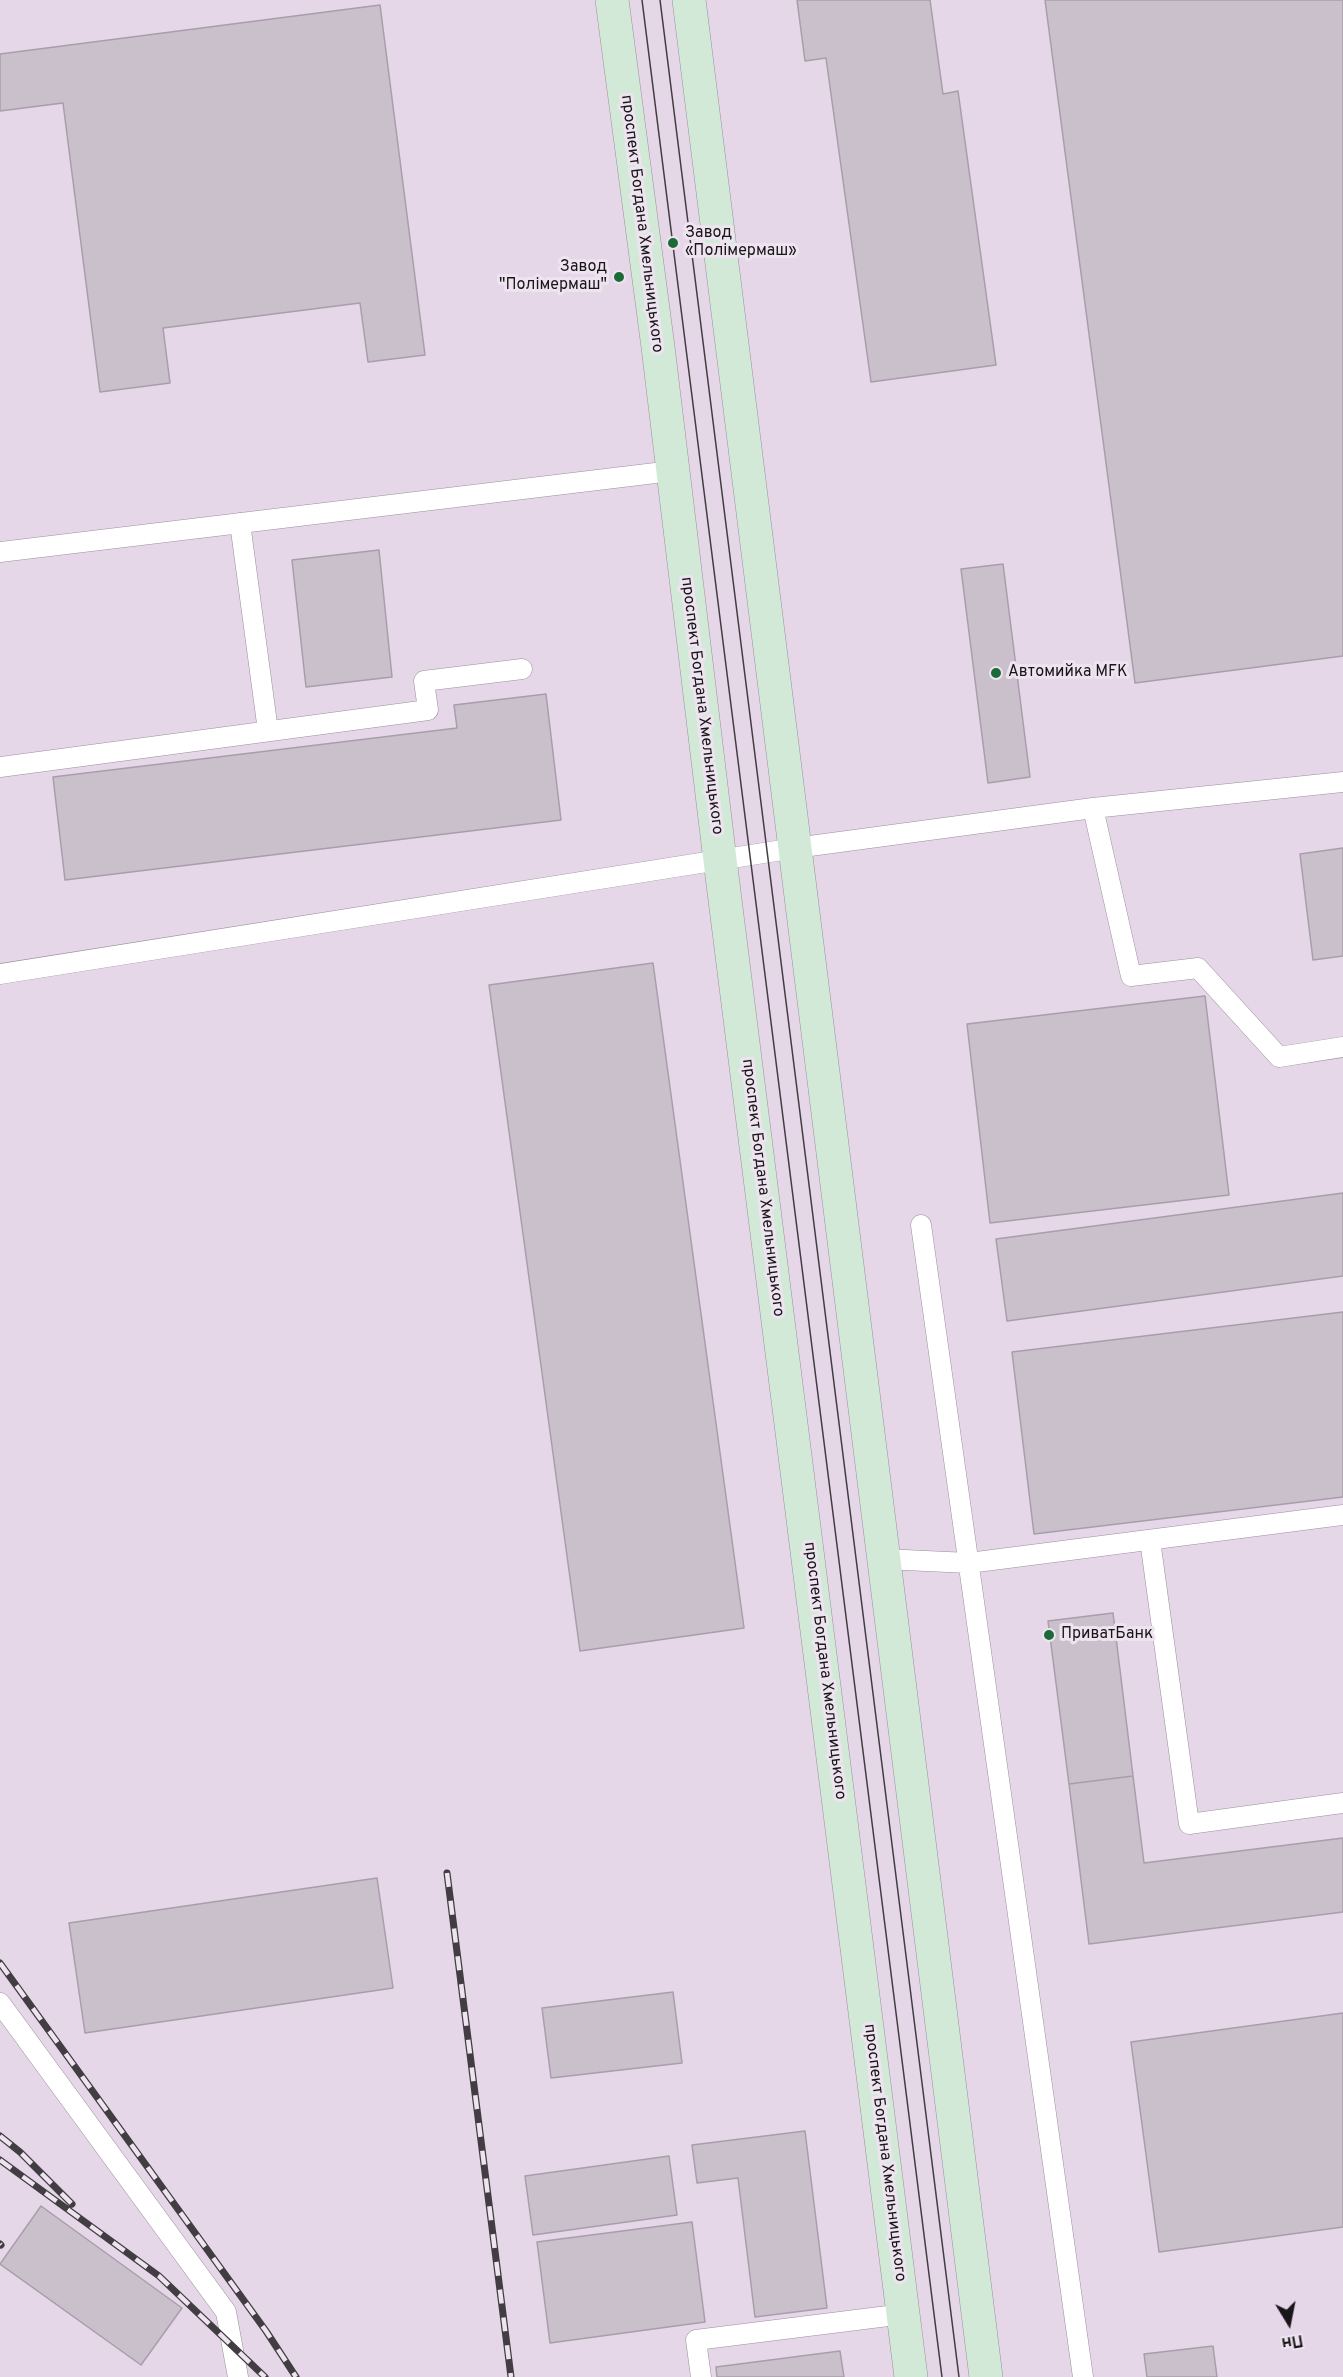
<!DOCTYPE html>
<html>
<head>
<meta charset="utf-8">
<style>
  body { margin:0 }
  #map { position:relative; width:1343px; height:2377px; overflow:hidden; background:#eee4f0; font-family:Overpass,sans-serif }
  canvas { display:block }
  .north { position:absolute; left:1259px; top:2293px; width:60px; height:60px; -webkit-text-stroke:4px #eee4f0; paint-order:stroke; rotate:170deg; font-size:16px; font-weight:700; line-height:24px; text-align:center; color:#191519 }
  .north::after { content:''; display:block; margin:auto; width:21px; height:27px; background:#191519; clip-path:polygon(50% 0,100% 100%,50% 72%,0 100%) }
</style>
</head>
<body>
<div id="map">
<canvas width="1343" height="2377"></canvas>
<div class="north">Пн</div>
</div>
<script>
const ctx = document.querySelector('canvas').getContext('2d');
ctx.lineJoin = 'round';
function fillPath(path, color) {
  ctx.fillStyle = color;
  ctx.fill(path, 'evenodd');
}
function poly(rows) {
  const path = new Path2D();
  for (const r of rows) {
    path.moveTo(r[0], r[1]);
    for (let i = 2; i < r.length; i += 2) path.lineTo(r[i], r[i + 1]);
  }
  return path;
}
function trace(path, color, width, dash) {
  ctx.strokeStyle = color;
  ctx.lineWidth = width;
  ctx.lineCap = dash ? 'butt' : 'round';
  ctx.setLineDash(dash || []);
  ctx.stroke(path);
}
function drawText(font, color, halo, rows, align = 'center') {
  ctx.font = font + ' Overpass,sans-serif';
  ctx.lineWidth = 6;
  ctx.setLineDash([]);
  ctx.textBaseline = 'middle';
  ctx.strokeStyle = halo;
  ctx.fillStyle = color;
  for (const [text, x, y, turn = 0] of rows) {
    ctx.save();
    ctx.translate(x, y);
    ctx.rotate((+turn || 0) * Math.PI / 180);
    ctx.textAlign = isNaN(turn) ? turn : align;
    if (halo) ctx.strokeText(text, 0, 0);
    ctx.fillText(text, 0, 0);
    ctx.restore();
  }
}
fillPath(poly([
  [0,0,1343,0,1343,2377,0,2377]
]), '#e5d6e8');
const building = poly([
  [797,0,930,0,943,94,958,91,996,365,871,382,826,58,805,61,797,0],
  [1045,0,1343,0,1343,656,1135,683,1045,0],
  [380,5,425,355,368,362,360,303,163,328,170,383,100,392,63,103,0,111,0,54,380,5],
  [379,550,392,677,306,687,292,560,379,550],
  [1003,564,1030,777,988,783,961,569,1003,564],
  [546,694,561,820,65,880,53,777,457,728,454,705,546,694],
  [1343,848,1343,956,1313,960,1300,854,1343,848],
  [653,963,744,1628,580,1651,489,985,653,963],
  [1205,996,1229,1195,990,1223,967,1024,1205,996],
  [1343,1193,1343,1276,1007,1321,996,1239,1343,1193],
  [1343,1312,1343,1497,1034,1534,1012,1352,1343,1312],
  [1113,1613,1133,1776,1069,1784,1048,1621,1113,1613],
  [1133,1776,1144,1863,1343,1838,1343,1912,1089,1944,1069,1784,1133,1776],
  [377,1878,393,1988,85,2033,69,1923,377,1878],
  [673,1992,682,2063,551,2078,542,2008,673,1992],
  [1343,2013,1343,2227,1159,2252,1131,2042,1343,2013],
  [805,2131,827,2308,755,2317,738,2178,697,2183,692,2145,805,2131],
  [669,2156,677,2215,533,2235,525,2176,669,2156],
  [41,2206,182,2308,141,2365,0,2264,41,2206],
  [692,2222,705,2322,550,2343,537,2242,692,2222],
  [1213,2346,1217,2377,1147,2377,1144,2354,1213,2346],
  [840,2351,844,2377,717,2377,716,2367,840,2351]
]);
fillPath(building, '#cac0cc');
trace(building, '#a89eaa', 1.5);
const service = poly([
  [240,523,268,731],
  [0,552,672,471],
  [0,767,428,710,424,681,522,669],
  [1093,808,1131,976,1198,968,1279,1057,1343,1047],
  [0,974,795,848,1093,808,1343,782],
  [921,1225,1083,2377],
  [1150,1540,1189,1824,1343,1803],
  [883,1559,969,1563,1343,1515],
  [0,2003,226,2312,238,2377],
  [701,2377,696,2340,904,2314]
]);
const secondary = poly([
  [612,0,658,347,720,860,911,2377],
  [689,0,986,2377]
]);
trace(service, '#9a909c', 21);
trace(secondary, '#9a909c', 34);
trace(service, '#fff', 20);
trace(secondary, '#d2e9d8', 33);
trace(poly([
  [642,0,942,2377],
  [660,0,959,2377]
]), '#423d42', 1.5);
const rail = poly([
  [447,1873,511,2377],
  [0,1963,266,2331,296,2377],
  [0,2136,20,2152,72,2204],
  [0,2160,159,2276,265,2377],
  [0,2244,1,2245]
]);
trace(rail, '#423d42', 7);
trace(rail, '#eee4f0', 4.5, [14]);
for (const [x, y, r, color] of [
  [673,243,6,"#1d6a39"],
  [619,277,6,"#1d6a39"],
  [996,673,6,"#1d6a39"],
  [1049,1635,6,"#1d6a39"]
]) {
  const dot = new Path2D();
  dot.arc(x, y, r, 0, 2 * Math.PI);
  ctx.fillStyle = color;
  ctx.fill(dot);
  trace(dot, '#eee4f0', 2);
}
drawText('16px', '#191519', '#eee4f0', [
  ["проспект Богдана Хмельницького",641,224,83],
  ["проспект Богдана Хмельницького",701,706,83],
  ["проспект Богдана Хмельницького",762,1188,83],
  ["проспект Богдана Хмельницького",824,1671,83],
  ["проспект Богдана Хмельницького",884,2153,83]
]);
drawText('16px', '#191519', '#eee4f0', [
  ["Завод",685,234],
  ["«Полімермаш»",685,252],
  ["Завод",607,268,"right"],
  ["\"Полімермаш\"",607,286,"right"],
  ["Автомийка MFK",1008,673],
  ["ПриватБанк",1061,1635]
], 'left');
</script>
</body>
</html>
